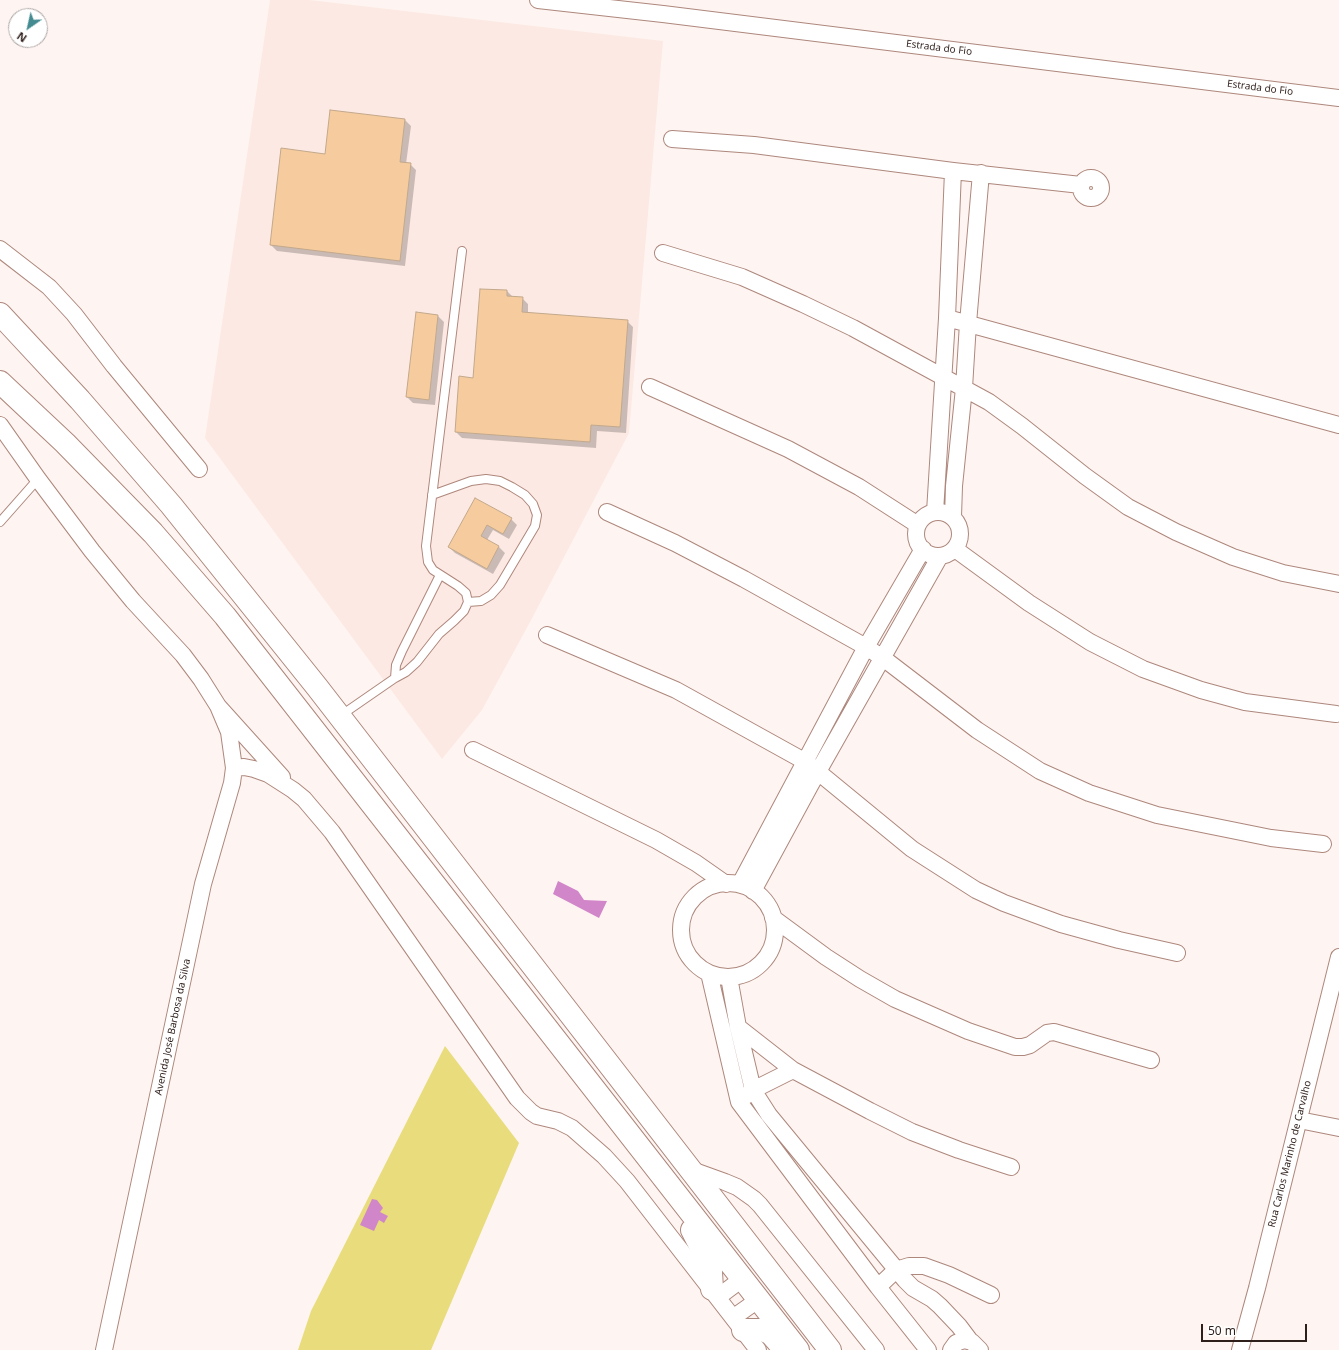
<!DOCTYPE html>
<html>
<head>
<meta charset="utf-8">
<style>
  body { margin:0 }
  #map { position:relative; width:1339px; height:1350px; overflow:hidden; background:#fef5f2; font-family:"Noto Sans",sans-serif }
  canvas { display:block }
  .north { position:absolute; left:8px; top:8px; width:40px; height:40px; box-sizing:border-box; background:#fff; border:1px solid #aba5a4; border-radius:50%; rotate:214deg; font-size:11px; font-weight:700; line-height:16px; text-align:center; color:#2e1f1b }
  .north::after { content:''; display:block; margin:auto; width:14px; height:18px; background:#438b90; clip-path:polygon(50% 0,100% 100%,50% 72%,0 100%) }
  .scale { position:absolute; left:1201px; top:1324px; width:106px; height:18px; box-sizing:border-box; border:2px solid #2e1f1b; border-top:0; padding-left:5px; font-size:12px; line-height:14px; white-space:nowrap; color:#2e1f1b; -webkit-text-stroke:3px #fff; paint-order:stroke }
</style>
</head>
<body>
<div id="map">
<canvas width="1339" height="1350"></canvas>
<div class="north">N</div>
<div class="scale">50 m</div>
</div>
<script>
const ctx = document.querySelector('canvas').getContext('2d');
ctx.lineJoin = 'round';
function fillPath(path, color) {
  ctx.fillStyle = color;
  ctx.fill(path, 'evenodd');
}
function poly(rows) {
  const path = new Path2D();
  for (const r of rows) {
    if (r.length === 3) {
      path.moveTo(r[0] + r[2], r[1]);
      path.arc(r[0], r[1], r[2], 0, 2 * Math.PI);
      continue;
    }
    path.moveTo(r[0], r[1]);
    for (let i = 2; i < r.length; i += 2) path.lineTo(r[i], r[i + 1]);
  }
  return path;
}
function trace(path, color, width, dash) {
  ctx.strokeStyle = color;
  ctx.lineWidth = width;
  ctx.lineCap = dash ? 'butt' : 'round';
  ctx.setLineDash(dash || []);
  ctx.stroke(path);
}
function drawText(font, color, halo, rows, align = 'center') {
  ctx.font = font + ' "Noto Sans",sans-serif';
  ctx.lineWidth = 4;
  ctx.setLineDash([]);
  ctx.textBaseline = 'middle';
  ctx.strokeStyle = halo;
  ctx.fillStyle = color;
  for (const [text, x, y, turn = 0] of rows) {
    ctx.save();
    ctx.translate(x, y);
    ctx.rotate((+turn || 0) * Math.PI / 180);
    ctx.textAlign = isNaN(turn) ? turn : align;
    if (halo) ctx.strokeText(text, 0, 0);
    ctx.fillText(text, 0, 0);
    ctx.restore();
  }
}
fillPath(poly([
  [270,0,310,0,663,41,629,433,529,624,482,710,442,759,205,438]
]), '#fde9e3');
fillPath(poly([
  [445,1046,519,1143,431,1350,298,1350,311,1311]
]), '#e8dc7c');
fillPath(poly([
  [558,881,578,891,584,900,607,901,599,918,553,894],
  [372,1199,377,1200,383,1208,380,1212,388,1216,384,1223,379,1220,374,1231,360,1225]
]), '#d186c9');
fillPath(poly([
  [405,120,411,126,406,164,410,164,416,170,405,266,277,251,271,245,326,155],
  [507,291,513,297,522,298,528,304,528,313,627,321,633,327,626,433,597,431,596,448,462,438,456,432],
  [438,316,444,322,435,405,413,403,407,397],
  [476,500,511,519,517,525,509,539,493,530,487,540,499,547,505,553,493,574,455,553,449,547]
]), '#0003');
const building = poly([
  [330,110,405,119,400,162,411,163,400,261,270,245,281,148,325,154,330,110],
  [480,289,507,290,507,296,523,297,522,312,628,320,620,427,591,425,590,442,455,432,459,376,473,378,480,289],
  [416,312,438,315,429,400,406,397,416,312],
  [475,498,512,518,503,534,487,525,481,536,499,546,487,569,448,547,475,498]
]);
fillPath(building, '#f6cc9e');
trace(building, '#c3a98c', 1);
const lane = poly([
  [432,495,471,481,486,479,500,481,512,487,525,495,533,504,537,515,535,526,500,585,491,595,481,601,468,602],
  [0,522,38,479],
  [395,678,396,665,402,651,440,575],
  [340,716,395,678,406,672,417,662,439,634,454,621,464,611,468,602,466,593,458,586,433,570,428,562,426,546,462,251]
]);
const street = poly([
  [538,0,663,14,1339,98],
  [672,139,754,145,953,171,1081,185],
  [1091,188,10],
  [0,249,49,287,74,314,114,366,199,469],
  [663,253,742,277,803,304,853,328,989,402,1022,426,1085,476,1128,507,1176,532,1233,557,1283,573,1339,584],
  [947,318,1339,425],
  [650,387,788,449,859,487,918,525],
  [0,425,38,479,92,551,133,601,183,655,201,679,218,706,282,777],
  [938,534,22],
  [607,512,675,543,744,579,866,647,883,658,977,730,1040,771,1089,793,1157,815,1271,838,1323,844],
  [935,512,947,318,953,171],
  [953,517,954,486,964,388,968,323,981,173],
  [955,549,1029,603,1090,642,1143,669,1201,690,1245,702,1336,714],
  [547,635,676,690,806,762,912,849,976,890,1004,903,1061,924,1119,940,1177,953],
  [473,750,656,840,696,863,726,884],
  [234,768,244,767,254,769,268,774,293,790,304,799,332,832,517,1098,531,1112,537,1116,558,1121,572,1128,604,1156,627,1181,758,1350],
  [728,930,47],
  [740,884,866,647,923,549],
  [753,891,811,784,940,556],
  [773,918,826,957,860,979,895,999,968,1031,1015,1047,1023,1047,1030,1045,1047,1033,1054,1032,1151,1060],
  [709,973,739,1102,878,1287,928,1350],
  [729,977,738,1027,753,1090,769,1115,905,1280,913,1288,932,1299,940,1306,959,1326,971,1342],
  [738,1027,793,1070,870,1111,912,1132,959,1150,1011,1167],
  [746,1096,753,1090,793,1070],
  [1299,1120,1339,1128],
  [689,1169,725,1182,737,1187,754,1199,760,1205,876,1350],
  [878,1287,896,1270,909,1266,924,1266,949,1275,991,1295],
  [718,1297,742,1279],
  [734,1317,758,1300],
  [104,1350,203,884,232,783,234,768,229,732,218,706],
  [951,1350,956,1343,964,1340,972,1342,980,1350],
  [1240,1350,1257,1288,1339,957]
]);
const highway = poly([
  [0,314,80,400,171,505,317,687,830,1350],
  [0,382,65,443,153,533,225,616,798,1350],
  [692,1230,708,1261,711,1272,712,1289],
  [743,1330,763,1330,771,1334,784,1349]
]);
trace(lane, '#ae877c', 10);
trace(street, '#ae877c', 18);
trace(highway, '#ae877c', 24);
trace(lane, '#fff', 8);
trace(street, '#fff', 16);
trace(highway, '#fff', 22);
drawText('10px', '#2e1f1b', '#fff', [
  ["Estrada do Fio",939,48,7],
  ["Estrada do Fio",1260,88,7],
  ["Avenida José Barbosa da Silva",173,1027,-78],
  ["Rua Carlos Marinho de Carvalho",1290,1154,-76]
]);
</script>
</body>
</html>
